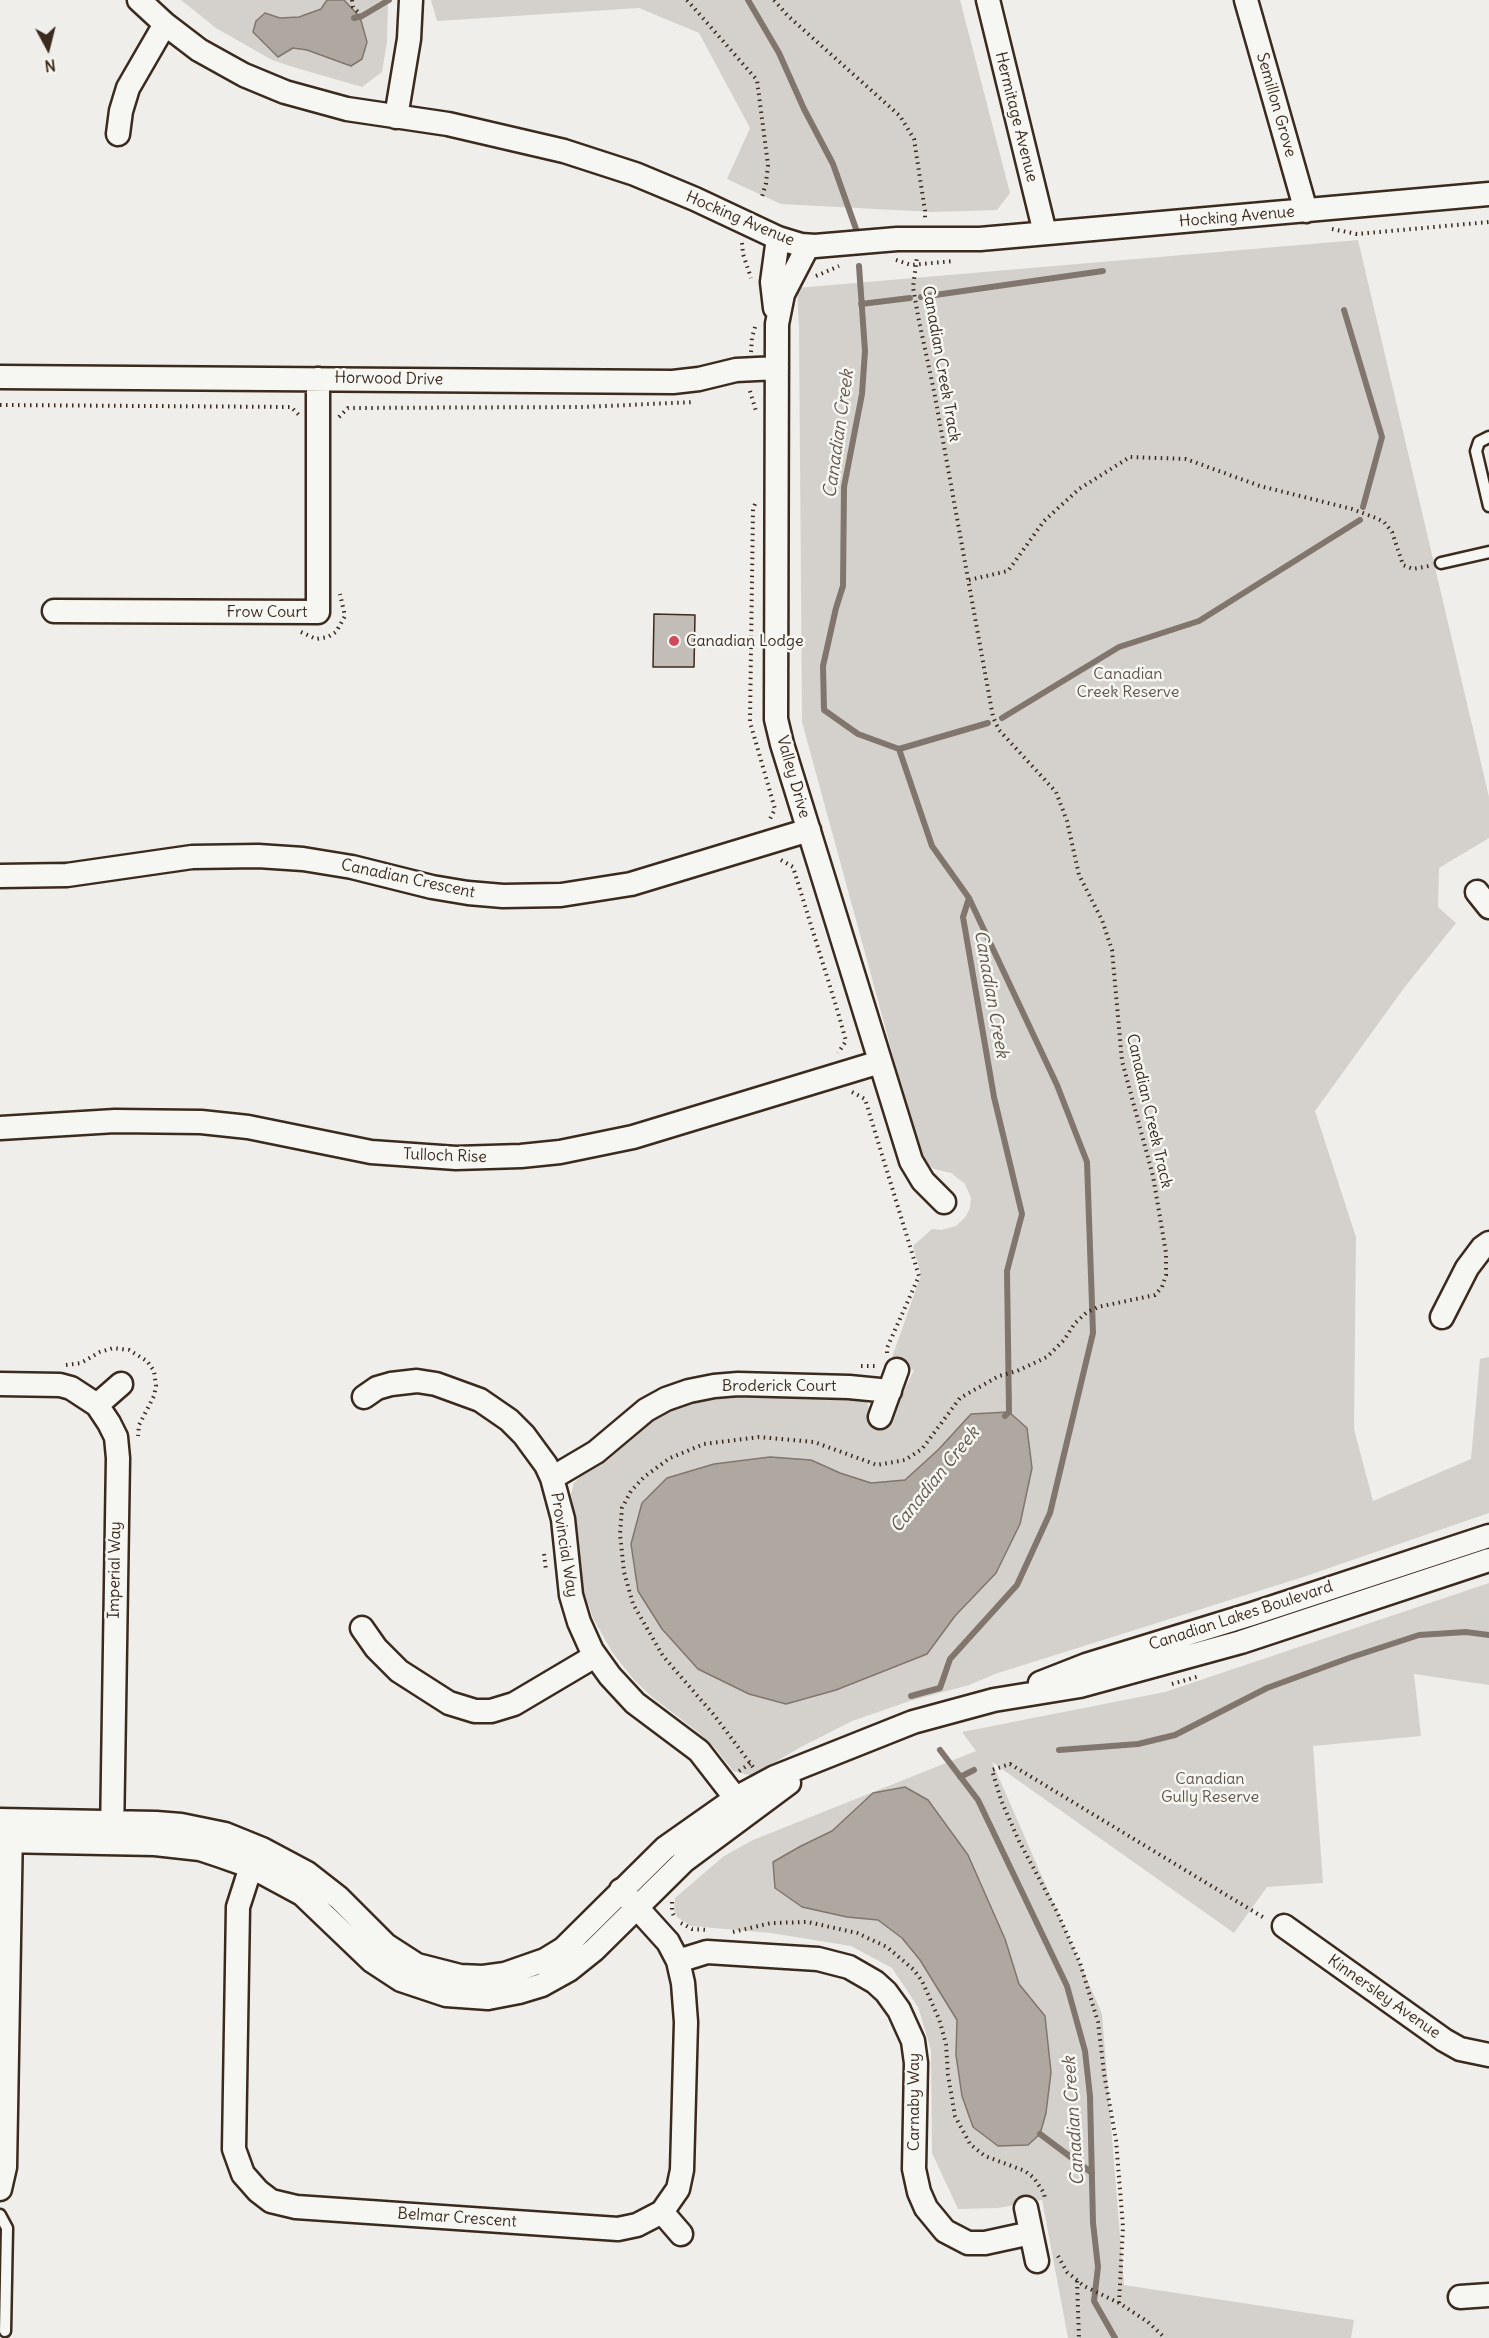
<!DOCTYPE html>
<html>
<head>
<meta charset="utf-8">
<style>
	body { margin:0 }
	#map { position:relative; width:1489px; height:2338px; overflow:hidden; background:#efeeea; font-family:Delius,sans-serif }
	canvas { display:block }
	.north { position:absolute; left:18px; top:18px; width:60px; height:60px; -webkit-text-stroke:4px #f6f6f2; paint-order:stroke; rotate:173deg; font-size:16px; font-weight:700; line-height:24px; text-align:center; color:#3b2a1e }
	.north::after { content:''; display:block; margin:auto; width:21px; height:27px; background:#3b2a1e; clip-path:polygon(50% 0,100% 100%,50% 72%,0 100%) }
</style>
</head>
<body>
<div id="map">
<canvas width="1489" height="2338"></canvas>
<div class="north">N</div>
</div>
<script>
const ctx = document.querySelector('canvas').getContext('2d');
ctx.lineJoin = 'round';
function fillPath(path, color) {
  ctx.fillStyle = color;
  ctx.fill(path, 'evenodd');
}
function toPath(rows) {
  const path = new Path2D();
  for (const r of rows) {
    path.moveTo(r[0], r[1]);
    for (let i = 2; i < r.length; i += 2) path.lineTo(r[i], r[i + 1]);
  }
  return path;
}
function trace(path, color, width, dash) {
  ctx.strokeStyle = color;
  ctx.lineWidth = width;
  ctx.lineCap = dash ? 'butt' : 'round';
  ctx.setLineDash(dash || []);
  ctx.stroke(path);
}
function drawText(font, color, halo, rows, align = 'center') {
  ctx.font = font + ' Delius,sans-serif';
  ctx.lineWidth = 5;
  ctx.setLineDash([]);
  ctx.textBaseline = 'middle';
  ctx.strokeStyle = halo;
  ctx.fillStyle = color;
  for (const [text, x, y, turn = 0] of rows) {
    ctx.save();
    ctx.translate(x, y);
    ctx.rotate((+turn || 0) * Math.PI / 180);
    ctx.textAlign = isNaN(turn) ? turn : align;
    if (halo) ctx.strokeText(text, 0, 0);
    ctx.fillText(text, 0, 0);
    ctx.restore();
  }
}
fillPath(toPath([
	[181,0,388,0,387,42,382,72,362,87,293,67,272,60,216,28],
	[431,0,960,0,1010,193,997,210,932,212,781,204,727,179,750,128,699,33,639,8,437,21],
	[1358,240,1489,797,1489,838,1439,868,1438,907,1456,923,1404,988,1315,1111,1356,1237,1354,1429,1373,1501,1471,1459,1480,1359,1489,1357,1489,1513,1303,1577,995,1674,969,1685,910,1701,852,1721,799,1748,752,1776,733,1771,715,1748,698,1732,652,1697,634,1680,612,1652,593,1618,582,1586,578,1533,571,1494,574,1483,579,1478,607,1461,653,1421,684,1405,714,1398,743,1396,856,1397,867,1402,870,1412,869,1419,887,1426,914,1370,890,1363,921,1275,913,1246,932,1229,941,1230,956,1226,966,1216,970,1208,971,1198,965,1184,951,1173,934,1169,928,1165,919,1151,802,722,799,329,797,288],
	[1489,1583,1489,1685,1414,1674,1421,1736,1313,1746,1323,1883,1267,1887,1234,1933,992,1762,1102,2014,1124,2285,1354,2320,1351,2338,1068,2338,1042,2200,998,2208,958,2209,932,2153,931,2050,918,2007,892,1968,851,1946,771,1933,691,1926,677,1917,674,1910,675,1898,724,1856,753,1840,976,1751,962,1732,1165,1692]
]), '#d4d1cc');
const water = toPath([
	[327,0,344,0,360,17,367,42,362,59,351,66,307,50,293,48,278,57,253,32,256,21,265,13,280,18,299,17,321,9,327,0],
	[1009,1412,1027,1428,1032,1468,1020,1524,996,1573,955,1616,927,1654,836,1690,786,1704,749,1694,698,1669,662,1629,638,1591,631,1544,642,1503,667,1478,714,1464,770,1457,811,1460,840,1473,871,1483,905,1480,939,1449,971,1414,1009,1412],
	[905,1787,928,1800,968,1855,1005,1939,1019,1984,1045,2016,1051,2072,1046,2113,1040,2134,1028,2145,998,2146,973,2127,962,2096,956,2055,957,2020,920,1960,902,1938,878,1920,847,1917,802,1907,775,1888,773,1862,801,1846,832,1831,873,1793,905,1787]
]);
fillPath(water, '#afa8a1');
trace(water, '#81766d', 1.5);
trace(toPath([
	[748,0,779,53,804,109,833,164,856,229],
	[354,18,362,16,389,0],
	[859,266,865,351,862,394,844,487,843,586,836,608,823,666,824,710,858,734,899,749,932,846,969,898,963,917,994,1097,1022,1214,1007,1271,1009,1412,1005,1416],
	[921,297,1103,271],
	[861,304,910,298],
	[1344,310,1382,437,1363,507],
	[1002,718,1119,647,1199,621,1360,520],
	[899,749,988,723],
	[911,1696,940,1688,950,1659,1017,1585,1050,1513,1093,1333,1087,1162,1057,1085,969,898],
	[940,1750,978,1800,1067,1986,1085,2051,1090,2096,1093,2223,1098,2267,1094,2301,1115,2338],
	[1059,1750,1138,1744,1175,1735,1267,1688,1349,1658,1419,1635,1466,1632,1489,1635],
	[960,1777,974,1770],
	[1040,2134,1092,2173]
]), '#81766d', 6);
const building = toPath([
	[654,614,695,615,694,667,653,667,654,614]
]);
fillPath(building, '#c2bdb7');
trace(building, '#3b2a1e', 1.5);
const service = toPath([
	[1489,437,1479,442,1476,451,1489,506],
	[1441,563,1489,552],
	[0,2215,7,2228,5,2331]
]);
const minor = toPath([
	[139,0,165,24,199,50,244,75,285,92,347,109,448,124,564,151,635,174,695,199,778,238,801,245,815,246,897,239,980,239,1489,194],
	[988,0,1045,233],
	[1246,0,1306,211],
	[396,117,409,39,411,0],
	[118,134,121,111,128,88,165,24],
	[808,246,783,294,777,324,776,719,782,744,911,1161,923,1181,944,1202],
	[775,308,772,282,778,238],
	[0,377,673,382,699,379,736,370,777,368],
	[54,611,318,612,318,379],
	[0,876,67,875,192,857,258,856,303,859,352,867,432,887,468,893,503,896,561,895,631,884,809,830],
	[1477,892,1489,907],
	[0,1128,115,1121,201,1122,248,1127,371,1152,456,1158,521,1156,560,1152,633,1137,880,1062],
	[1442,1317,1467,1268,1482,1248,1489,1243],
	[0,1384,60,1385,71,1388,97,1405,109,1423,116,1437,118,1458,112,1836],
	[364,1397,377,1388,391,1384,417,1381,436,1384,480,1400,509,1420,524,1435,546,1465,552,1478,563,1519,571,1595,579,1622,592,1651,610,1676,635,1703,699,1751,744,1809],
	[97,1405,121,1384],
	[880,1417,897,1370],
	[552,1478,596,1452,646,1410,666,1399,689,1391,714,1386,738,1384,849,1387,890,1391],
	[362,1628,376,1648,399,1671,449,1703,475,1711,491,1711,514,1704,595,1656],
	[1040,1683,1086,1665,1252,1614,1489,1536],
	[0,1820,156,1823,181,1825,225,1834,262,1849,307,1873,339,1898,386,1945,417,1965,460,1976,483,1977,505,1974,545,1960,563,1949,665,1848,736,1798,775,1777,913,1722,994,1700,1080,1686,1241,1642,1489,1560],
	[0,1841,155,1844,200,1849,221,1856,252,1867,302,1894,372,1961,401,1980,446,1995,488,1998,519,1992,542,1985,569,1970,594,1950,684,1861,789,1783],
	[262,1849,247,1879,238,1907,234,2149,243,2174,258,2191,271,2201,296,2207,618,2229,637,2225,662,2212,678,2189,682,2170,686,2022,683,1983,678,1961,668,1942,621,1890],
	[1284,1926,1444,2040,1460,2049,1489,2055],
	[678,1961,707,1952,818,1959,849,1967,875,1982,886,1992,899,2010,913,2041,916,2063,914,2169,919,2192,926,2208,945,2231,968,2243,985,2243,1031,2233],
	[0,2189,5,2167,11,1827],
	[1026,2208,1037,2261],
	[662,2212,681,2234],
	[1460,2297,1489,2295]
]);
trace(service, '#3b2a1e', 15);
trace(minor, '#3b2a1e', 27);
trace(toPath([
	[352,0,353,7,358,12],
	[687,0,757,80,768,165,766,183,761,200],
	[774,0,787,15,900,116,914,139,925,211,925,220],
	[1332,229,1357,234,1489,222],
	[742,243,743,254,751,278],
	[896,260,911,265,954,261],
	[816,276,839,266],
	[751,352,752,337,756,324],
	[750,391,756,411],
	[0,405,291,407,299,415],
	[339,417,348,408,584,407,694,402],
	[755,504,753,509,750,722,775,809,769,821],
	[969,580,1008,571,1044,521,1079,489,1130,457,1186,459,1260,486,1352,509,1376,518,1384,522,1392,532,1403,565,1413,569,1429,566],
	[301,632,316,639,328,637,336,632,345,616,340,594],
	[781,860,793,867,837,1009,846,1041,838,1053],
	[852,1092,865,1099,919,1276,887,1348,887,1353],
	[66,1365,81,1363,100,1352,113,1348,129,1350,147,1361,154,1371,156,1386,154,1396,139,1425,138,1436],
	[861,1366,877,1366],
	[544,1554,546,1570],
	[1172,1684,1200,1676],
	[753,1767,714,1715,663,1656,633,1604,624,1572,620,1534,622,1508,631,1491,644,1477,670,1458,704,1444,759,1437,814,1442,877,1465,905,1460,922,1449,960,1398,999,1376,1017,1371,1047,1357,1064,1340,1075,1323,1086,1313,1098,1307,1155,1295,1162,1287,1166,1275,1166,1253,1153,1176,1122,1061,1112,950,1102,920,1079,875,1067,821,1056,792,999,730,993,717,934,391,919,321,913,287,917,257],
	[739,1771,751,1763],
	[672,1902,672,1912,675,1918],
	[681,1923,692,1929,707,1930],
	[733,1932,771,1923,808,1922,857,1933,887,1947,914,1970,922,1981,939,2019,946,2044,948,2075,955,2116,970,2144,985,2156,1025,2171,1034,2178,1044,2193,1045,2199],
	[1058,2256,1067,2272,1084,2286,1119,2303,1148,2322,1165,2338],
	[1077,2281,1079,2338],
	[1119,2303,1123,2227,1116,2140,1104,2073,1098,2022,1080,1963,1057,1912,1019,1841,1001,1800,992,1770,1010,1764,1266,1919]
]), '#3b2a1e', 4, [1.5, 4.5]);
trace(service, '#f6f6f2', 10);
trace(minor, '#f6f6f2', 22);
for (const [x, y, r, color] of [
	[674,641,6,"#d1495b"]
]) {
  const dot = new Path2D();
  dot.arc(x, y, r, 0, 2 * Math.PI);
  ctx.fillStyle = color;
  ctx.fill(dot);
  trace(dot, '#f6f6f2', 2);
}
drawText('16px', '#3b2a1e', '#f6f6f2', [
	["Semillon Grove",1276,105,74],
	["Hermitage Avenue",1016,117,76],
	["Hocking Avenue",1237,217,-5],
	["Hocking Avenue",740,219,23],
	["Canadian Creek Track",941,364,80],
	["Horwood Drive",389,379,1],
	["Frow Court",267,612],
	["Valley Drive",793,777,74],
	["Canadian Crescent",408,879,12],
	["Canadian Creek Track",1149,1111,77],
	["Tulloch Rise",445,1156,2],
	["Broderick Court",779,1386],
	["Provincial Way",564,1545,81],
	["Imperial Way",115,1570,-89],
	["Canadian Lakes Boulevard",1241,1616,-18],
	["Kinnersley Avenue",1384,1997,35],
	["Carnaby Way",914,2102,-90],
	["Belmar Crescent",457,2218,4]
]);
drawText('16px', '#3b2a1e', '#f6f6f2', [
	["Canadian Lodge",686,641]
], 'left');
drawText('16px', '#61544a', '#f6f6f2', [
	["Canadian",1128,674],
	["Creek Reserve",1128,692],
	["Canadian",1210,1779],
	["Gully Reserve",1210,1797]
]);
drawText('italic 18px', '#64564c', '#f6f6f2', [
	["Canadian Creek",839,434,-82],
	["Canadian Creek",991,994,80],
	["Canadian Creek",935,1480,-51],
	["Canadian Creek",1074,2121,-94]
]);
</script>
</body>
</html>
